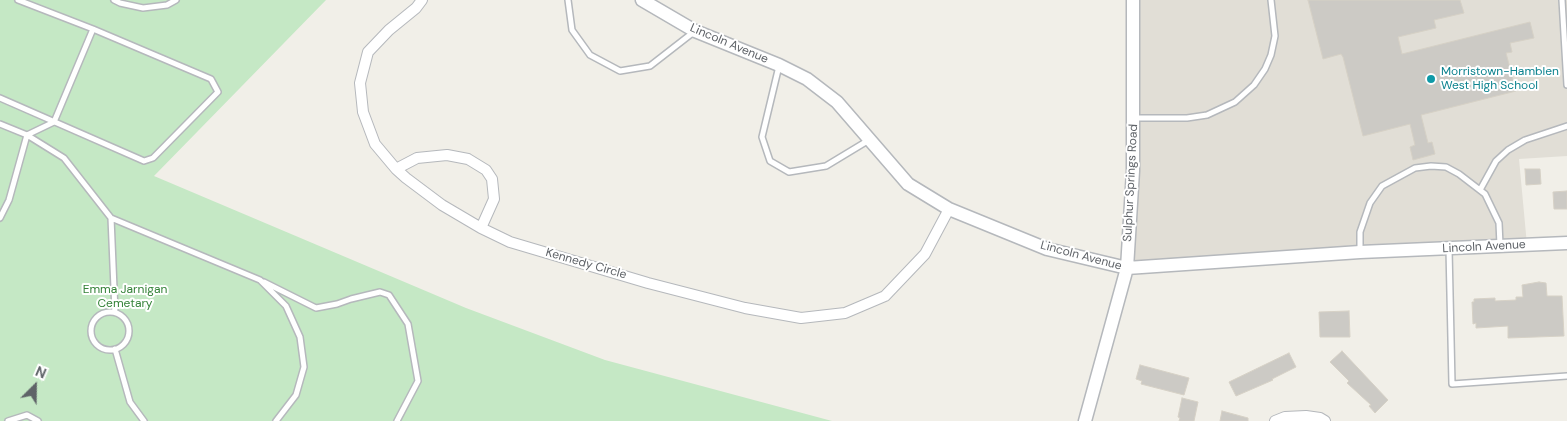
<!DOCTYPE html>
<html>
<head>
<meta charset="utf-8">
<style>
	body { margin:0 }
	#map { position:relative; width:1567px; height:421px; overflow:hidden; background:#f1efe8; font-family:"DM Sans",sans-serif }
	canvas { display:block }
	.north { position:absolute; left:10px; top:361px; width:50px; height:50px; -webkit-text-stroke:4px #fff; paint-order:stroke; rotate:23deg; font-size:14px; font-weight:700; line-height:20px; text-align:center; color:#5f6368 }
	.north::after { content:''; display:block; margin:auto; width:18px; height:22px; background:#5f6368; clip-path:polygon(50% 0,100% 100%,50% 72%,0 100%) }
</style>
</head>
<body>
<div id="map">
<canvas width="1567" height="421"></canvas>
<div class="north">N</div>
</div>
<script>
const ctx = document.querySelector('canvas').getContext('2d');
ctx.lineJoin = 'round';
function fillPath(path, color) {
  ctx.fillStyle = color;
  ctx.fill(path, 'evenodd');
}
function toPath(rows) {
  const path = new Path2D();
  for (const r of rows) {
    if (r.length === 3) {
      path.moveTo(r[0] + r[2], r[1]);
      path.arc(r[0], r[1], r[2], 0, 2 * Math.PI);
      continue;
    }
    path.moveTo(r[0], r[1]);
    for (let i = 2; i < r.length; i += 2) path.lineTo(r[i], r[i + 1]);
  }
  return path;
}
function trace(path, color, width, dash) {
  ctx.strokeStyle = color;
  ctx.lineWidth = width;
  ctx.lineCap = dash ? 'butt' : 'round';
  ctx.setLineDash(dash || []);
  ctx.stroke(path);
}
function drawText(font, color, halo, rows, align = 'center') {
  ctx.font = font + ' "DM Sans",sans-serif';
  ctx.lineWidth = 4;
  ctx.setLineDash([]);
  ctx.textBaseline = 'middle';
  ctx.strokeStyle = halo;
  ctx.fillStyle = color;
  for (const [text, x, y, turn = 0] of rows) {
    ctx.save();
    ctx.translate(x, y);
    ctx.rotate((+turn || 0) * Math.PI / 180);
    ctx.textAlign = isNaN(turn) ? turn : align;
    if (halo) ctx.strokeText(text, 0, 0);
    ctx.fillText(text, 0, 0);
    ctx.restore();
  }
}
fillPath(toPath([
	[1133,0,1567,0,1567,156,1519,159,1527,245,1127,268]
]), '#e1ded6');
fillPath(toPath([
	[0,0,326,0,154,176,466,308,605,360,832,421,0,421]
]), '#c5e8c5');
const building = toPath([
	[1308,0,1460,0,1464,13,1434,20,1436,28,1398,37,1402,54,1530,22,1534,38,1510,43,1512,52,1506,53,1516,91,1421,115,1428,143,1432,142,1435,154,1413,160,1410,147,1415,145,1410,124,1363,136,1343,57,1341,54,1323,59,1308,0],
	[1525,169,1540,169,1541,184,1526,185,1525,169],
	[1567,191,1567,209,1554,209,1553,192,1567,191],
	[1539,282,1546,283,1547,296,1562,296,1564,336,1508,338,1508,326,1476,328,1476,323,1473,324,1472,302,1474,302,1474,299,1495,298,1495,301,1516,300,1516,297,1523,297,1522,285,1539,282],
	[1349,311,1350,337,1320,337,1319,312,1349,311],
	[1342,351,1388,400,1375,413,1369,406,1371,405,1347,383,1349,381,1330,362,1342,351],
	[1289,353,1296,367,1272,379,1273,380,1236,396,1229,382,1289,353],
	[1140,365,1189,378,1184,395,1141,384,1142,381,1136,379,1140,365],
	[1182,398,1198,402,1194,421,1179,421,1180,418,1178,417,1182,398],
	[1222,411,1248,418,1248,421,1220,421,1222,411]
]);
fillPath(building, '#cccac5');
trace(building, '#d6d1c6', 1);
const service = toPath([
	[114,0,120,3,143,8,167,5,176,0],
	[568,0,572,30,590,55,620,71,650,66,695,31],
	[1562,0,1567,85],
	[779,66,762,137,770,161,789,172,826,166,869,140],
	[0,98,144,161,153,158,218,92,211,79,93,29,18,0],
	[1134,118,1187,118,1207,115,1235,102,1254,85,1265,69,1271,55,1275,36,1271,0],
	[0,124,27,135,64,158,111,218,115,312],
	[1480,190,1496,161,1508,150,1525,140,1567,126],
	[0,218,9,200,27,135,54,122,93,29],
	[111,218,260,280,286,306,300,337,304,367,296,395,276,421],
	[1449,249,1452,384,1567,376],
	[1360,252,1360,232,1370,203,1382,186,1415,168,1431,166,1446,167,1459,174,1485,194,1499,223,1500,245],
	[264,282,316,308,337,304,351,299,380,292,389,295,408,324,418,381,397,421],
	[110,331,19],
	[115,349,130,402,144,421],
	[8,421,27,415,38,421]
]);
const minor = toPath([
	[422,0,416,8,389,30,368,52,360,83,363,112,375,144,396,169,406,178,442,205,481,228,510,242,648,283,745,308,801,318,845,313,885,296,925,254,949,209],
	[396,169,417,158,447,155,468,159,486,170,492,179,494,199,481,228],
	[1275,421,1285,417,1306,416,1320,418,1325,421]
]);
const tertiary = toPath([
	[642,0,695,31,779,65,807,79,837,102,908,184,949,209,1047,249,1127,268,1360,252,1567,243],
	[1085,421,1127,268,1133,171,1133,0]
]);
trace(service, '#b5b8bc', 8);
trace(minor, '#b5b8bc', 12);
trace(tertiary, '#b5b8bc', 15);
trace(service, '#fff', 5);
trace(minor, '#fff', 10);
trace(tertiary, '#fff', 12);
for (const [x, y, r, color] of [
	[1431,79,5,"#0f9aa8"]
]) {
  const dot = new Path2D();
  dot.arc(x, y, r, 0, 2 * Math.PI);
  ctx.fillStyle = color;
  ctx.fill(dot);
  trace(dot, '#fff', 2);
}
drawText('12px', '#5f6368', '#fff', [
	["Lincoln Avenue",729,44,23],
	["Sulphur Springs Road",1131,183,-87],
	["Lincoln Avenue",1484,247,-3],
	["Lincoln Avenue",1081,256,15],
	["Kennedy Circle",586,264,16]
]);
drawText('12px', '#0d838f', '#fff', [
	["Morristown-Hamblen",1441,72],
	["West High School",1441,86]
], 'left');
drawText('12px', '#348238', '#fff', [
	["Emma Jarnigan",125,290],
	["Cemetary",125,304]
]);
</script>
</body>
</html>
